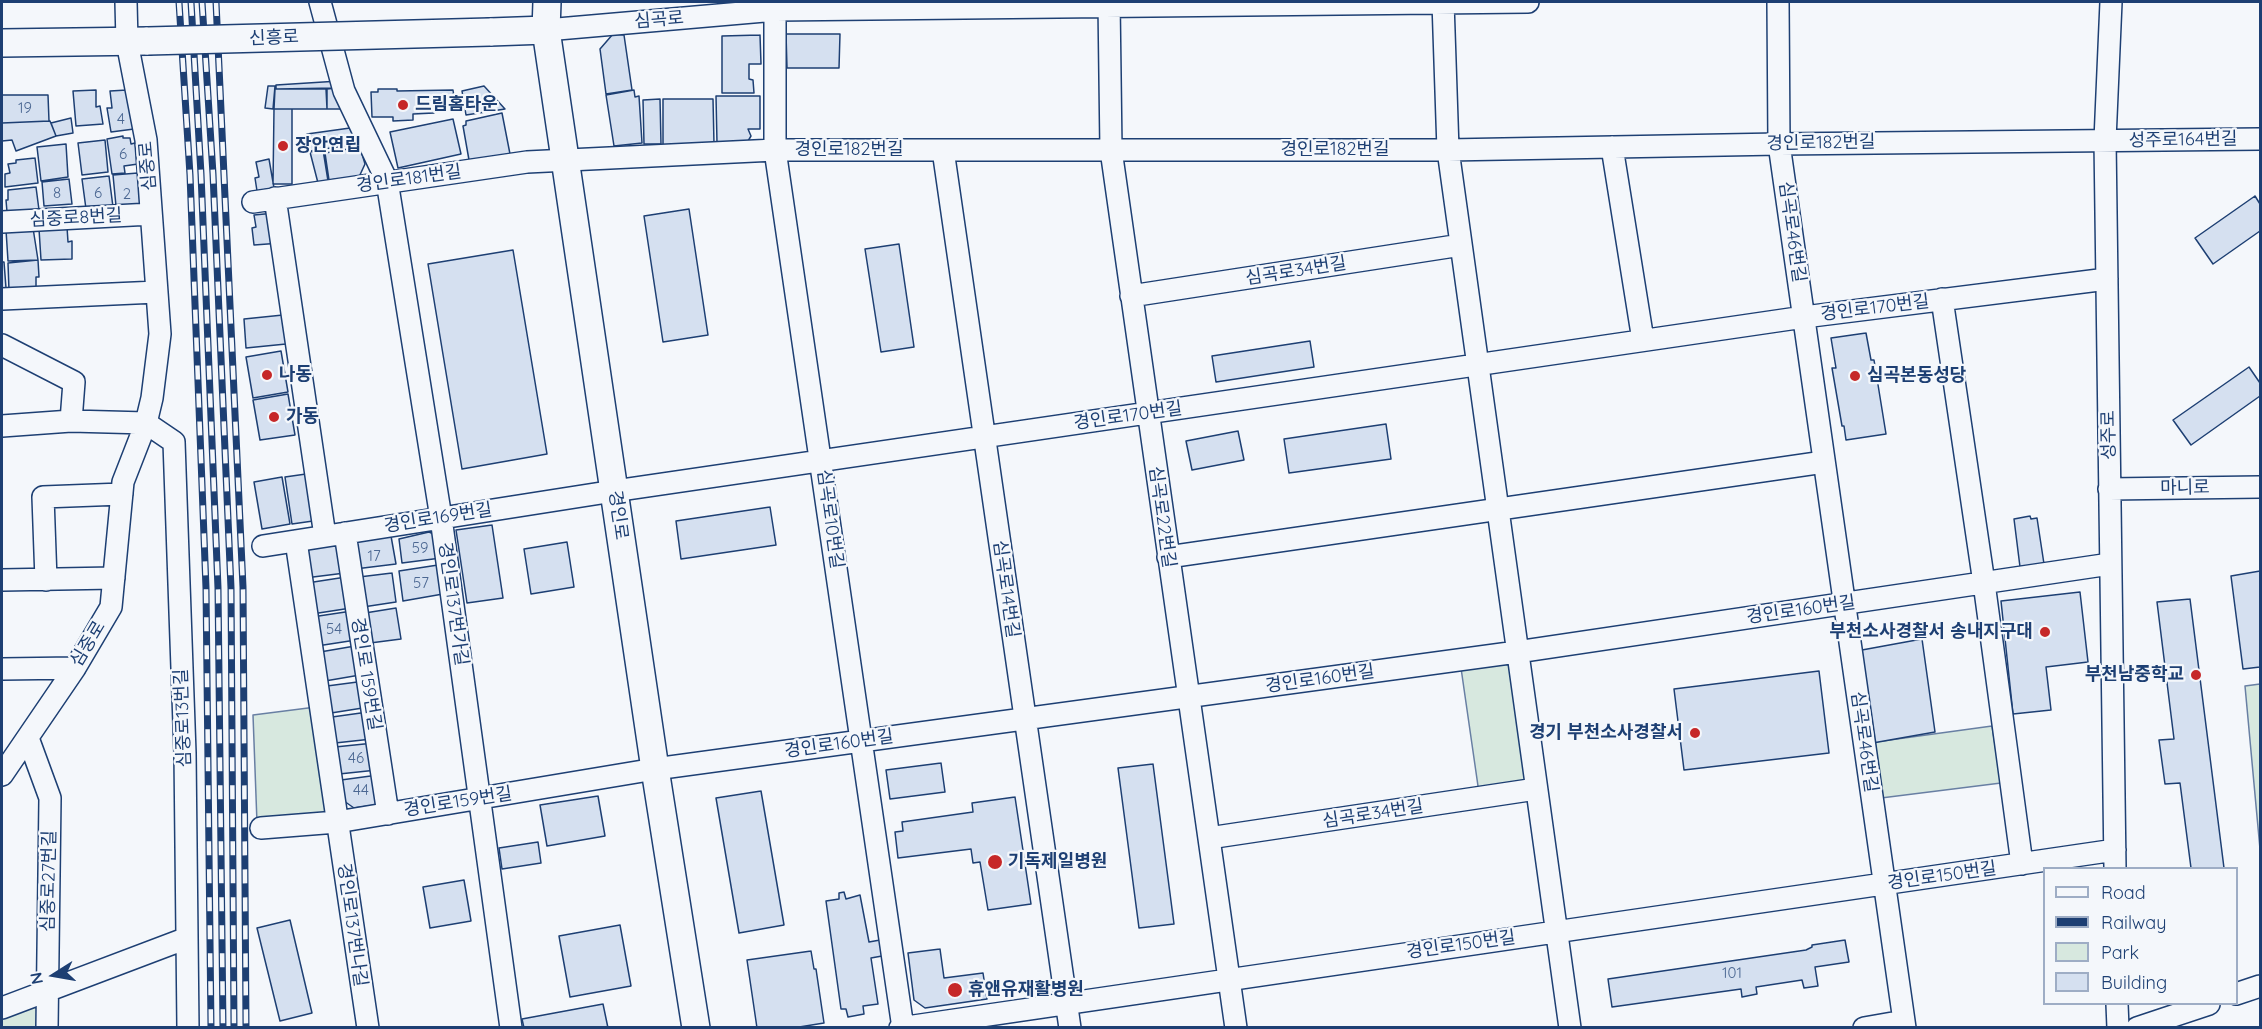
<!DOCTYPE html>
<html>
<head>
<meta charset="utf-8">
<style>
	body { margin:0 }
	#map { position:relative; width:2262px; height:1029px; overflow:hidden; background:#f4f7fb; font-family:Quicksand,sans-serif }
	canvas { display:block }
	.frame { position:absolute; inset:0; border:3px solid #1d3f73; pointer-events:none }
	.legend { position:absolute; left:2043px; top:867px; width:195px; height:138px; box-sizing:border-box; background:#f4f7fb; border:2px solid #9eadc5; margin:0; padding:8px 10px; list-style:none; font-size:18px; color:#1d3f73 }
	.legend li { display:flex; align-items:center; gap:12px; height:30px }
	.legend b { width:30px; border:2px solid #9eadc5 }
	.north { position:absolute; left:24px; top:945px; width:60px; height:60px; -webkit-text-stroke:4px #f4f7fb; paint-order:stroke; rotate:259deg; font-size:16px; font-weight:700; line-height:24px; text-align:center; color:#1d3f73 }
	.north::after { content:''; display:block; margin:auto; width:21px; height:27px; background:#1d3f73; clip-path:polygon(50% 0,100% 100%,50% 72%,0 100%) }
</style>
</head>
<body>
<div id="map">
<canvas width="2262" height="1029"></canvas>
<div class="frame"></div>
<ul class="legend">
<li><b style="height:8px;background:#f4f7fb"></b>Road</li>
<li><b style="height:8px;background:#1d3f73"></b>Railway</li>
<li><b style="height:16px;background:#d7e8df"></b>Park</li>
<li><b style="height:16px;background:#d5e0f0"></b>Building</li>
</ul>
<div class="north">N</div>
</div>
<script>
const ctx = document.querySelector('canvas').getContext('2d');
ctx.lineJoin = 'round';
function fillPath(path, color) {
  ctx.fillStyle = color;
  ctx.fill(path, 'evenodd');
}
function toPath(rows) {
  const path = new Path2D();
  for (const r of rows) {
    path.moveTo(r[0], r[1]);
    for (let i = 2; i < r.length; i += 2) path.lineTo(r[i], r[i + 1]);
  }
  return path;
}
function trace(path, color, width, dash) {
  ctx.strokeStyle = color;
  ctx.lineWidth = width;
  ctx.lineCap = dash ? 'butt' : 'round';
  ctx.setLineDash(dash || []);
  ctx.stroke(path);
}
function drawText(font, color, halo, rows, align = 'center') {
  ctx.font = font + ' Quicksand,"Noto Sans KR",sans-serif';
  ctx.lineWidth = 4.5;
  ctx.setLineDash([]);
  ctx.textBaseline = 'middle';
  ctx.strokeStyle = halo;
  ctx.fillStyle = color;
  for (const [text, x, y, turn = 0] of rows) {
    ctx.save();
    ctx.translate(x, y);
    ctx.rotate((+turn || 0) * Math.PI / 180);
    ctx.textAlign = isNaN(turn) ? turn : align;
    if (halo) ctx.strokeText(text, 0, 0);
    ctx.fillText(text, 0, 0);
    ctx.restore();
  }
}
const green = toPath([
	[1514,660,1530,785,1479,793,1461,668,1514,660],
	[2260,684,2260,849,2245,686,2260,684],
	[316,707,331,817,257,823,253,715,316,707],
	[1992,726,2001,783,1881,798,1875,742,1992,726],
	[48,990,47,1027,2,1028,2,1008,48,990]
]);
fillPath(green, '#d7e8df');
trace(green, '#687fa3', 1.5);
const building = toPath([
	[613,34,624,35,632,90,606,94,600,49,613,34],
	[786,34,840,34,839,68,787,68,786,34],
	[760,35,761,64,749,64,749,79,753,80,754,93,722,93,722,36,760,35],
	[339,81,337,88,276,89,276,85,339,81],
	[268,86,275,86,273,109,265,108,268,86],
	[484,86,505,109,466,115,462,91,484,86],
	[337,88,344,109,327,109,327,89,337,88],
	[275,89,326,89,327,109,274,109,275,89],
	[378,89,397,89,397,91,453,90,454,97,445,98,445,95,434,95,434,113,413,114,413,120,393,121,393,117,372,117,371,92,378,92,378,89],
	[96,90,96,107,100,106,103,124,76,126,73,91,96,90],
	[127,90,134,129,111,132,107,108,112,108,110,91,127,90],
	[634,90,635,97,639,96,642,143,614,146,606,95,634,90],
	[2,95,48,95,49,121,2,123,2,95],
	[716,96,760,96,760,129,748,129,751,136,748,141,717,143,716,96],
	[660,99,661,144,644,144,643,100,660,99],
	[663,99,713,99,714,144,663,145,663,99],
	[274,109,292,109,292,184,273,184,274,109],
	[502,113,510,154,469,160,463,126,466,125,466,121,502,113],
	[71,118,73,133,56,136,51,123,71,118],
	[453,119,461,154,398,168,390,132,453,119],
	[50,121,56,136,16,151,12,140,2,141,2,123,50,121],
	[350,128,358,144,310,151,307,134,350,128],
	[123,136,123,138,130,138,131,144,135,143,138,164,124,166,125,173,112,174,107,139,123,136],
	[105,140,108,172,82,175,78,143,105,140],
	[66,144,68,177,41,181,37,147,66,144],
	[360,147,365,164,359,177,329,180,325,153,360,147],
	[323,150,328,181,318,183,310,152,323,150],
	[35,158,38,183,5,187,5,174,10,173,8,164,16,163,16,160,35,158],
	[269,159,274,188,257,191,255,178,259,177,256,162,269,159],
	[138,173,140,204,116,206,113,175,138,173],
	[109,176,113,207,86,209,82,179,109,176],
	[69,179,72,204,44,206,42,182,69,179],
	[36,187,39,210,7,212,6,200,8,200,8,190,36,187],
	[2255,196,2260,204,2260,231,2213,264,2195,238,2255,196],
	[689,209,708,335,663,342,644,216,689,209],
	[275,213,281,243,254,245,252,228,256,227,254,215,275,213],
	[67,227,68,242,72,241,72,259,41,260,39,229,67,227],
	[33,228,38,260,8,261,6,230,33,228],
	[899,244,914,347,881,352,865,249,899,244],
	[513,250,547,454,462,469,428,264,513,250],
	[38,260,39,277,36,277,36,288,9,291,8,263,38,260],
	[2,262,4,262,6,288,2,289,2,262],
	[283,315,286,344,246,348,244,319,283,315],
	[1866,333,1871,360,1874,360,1886,434,1846,440,1844,426,1842,426,1832,368,1836,368,1831,338,1866,333],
	[1310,341,1314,367,1216,382,1212,356,1310,341],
	[281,351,288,392,253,398,246,357,281,351],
	[2249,367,2260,383,2260,396,2191,445,2173,420,2249,367],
	[288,394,295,435,260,440,253,400,288,394],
	[1386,424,1391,459,1289,473,1284,439,1386,424],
	[1238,431,1244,460,1192,470,1186,441,1238,431],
	[313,473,320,520,292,524,285,477,313,473],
	[282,477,290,524,262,529,254,482,282,477],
	[770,507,776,545,681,559,676,521,770,507],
	[2030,516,2031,519,2037,518,2044,564,2020,567,2014,519,2030,516],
	[492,525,503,598,467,603,456,530,492,525],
	[429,532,438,536,441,558,402,563,399,539,429,532],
	[391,536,396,564,355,569,352,548,360,540,391,536],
	[567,542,574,587,531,594,524,549,567,542],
	[341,543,345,573,305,578,306,548,341,543],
	[438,565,443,594,403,601,399,571,438,565],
	[2260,571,2260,667,2243,669,2231,576,2260,571],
	[392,573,396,602,363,607,359,577,392,573],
	[346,577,351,608,312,614,307,583,346,577],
	[2080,592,2088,662,2046,667,2051,710,2013,714,2001,601,2080,592],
	[2190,599,2224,868,2191,868,2180,783,2165,784,2159,740,2174,739,2157,602,2190,599],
	[396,608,401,639,370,643,365,613,396,608],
	[352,611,356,640,317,646,312,617,352,611],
	[1922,639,1935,732,1867,744,1851,652,1922,639],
	[355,646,360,675,325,681,320,652,355,646],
	[1819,671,1829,753,1684,770,1674,689,1819,671],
	[365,681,369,707,331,713,327,686,365,681],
	[368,712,372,739,335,743,332,717,368,712],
	[374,743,377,770,339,774,335,747,374,743],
	[941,763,945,792,890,799,886,770,941,763],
	[1153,764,1174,924,1139,928,1118,768,1153,764],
	[378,775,382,804,354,808,344,801,341,780,378,775],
	[761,791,784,925,739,933,716,798,761,791],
	[598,796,605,836,547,846,540,805,598,796],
	[1015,797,1031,904,988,910,980,862,973,863,971,849,898,858,895,832,903,831,902,822,973,812,972,803,1015,797],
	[538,842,541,863,502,869,499,848,538,842],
	[464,880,471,921,430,928,423,887,464,880],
	[844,892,846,899,860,895,869,942,880,940,882,956,871,958,878,1004,863,1006,864,1014,848,1017,846,1009,841,1009,826,901,839,899,839,893,844,892],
	[290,920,312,1013,280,1021,257,928,290,920],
	[620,925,631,986,570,997,559,936,620,925],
	[1845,940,1849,962,1815,967,1818,986,1804,988,1802,980,1756,987,1757,994,1742,997,1741,989,1612,1007,1608,979,1806,950,1812,947,1812,945,1845,940],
	[940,949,944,978,983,973,987,999,925,1008,914,1000,908,953,940,949],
	[811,951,814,969,816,969,824,1023,793,1028,757,1028,747,960,811,951],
	[603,1004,608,1028,524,1028,522,1019,603,1004]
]);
fillPath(building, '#d5e0f0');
trace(building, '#1d3f73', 1.5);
const minor = toPath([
	[320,2,344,91,387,181,441,518,511,1028],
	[775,2,775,150,903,1028],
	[1109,2,1111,150,1236,1028],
	[1443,2,1448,150,1570,1028],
	[1778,2,1779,144,1905,1028],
	[2111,2,2105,140,2115,868],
	[546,30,776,10,1528,2],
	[1612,147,1643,340],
	[943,150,1070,1028],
	[275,198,325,536],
	[253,202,527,162,775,150,1448,150,1779,144,2260,139],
	[2,222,151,214],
	[1131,296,1461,245],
	[2,299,157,292],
	[1942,299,1984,583,2022,864],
	[2,345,74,382,71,421],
	[2,426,71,421,146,423,174,442,185,753,188,1028],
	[2109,489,2260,487],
	[345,533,388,814],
	[296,541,368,1028],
	[263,546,614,491,1804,317,2107,279],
	[1168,557,1824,462],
	[2,580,114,578],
	[46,580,43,497,122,494],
	[2,669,75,668],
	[28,738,50,798,47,1028],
	[2,775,75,668,111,607,123,482,146,423,152,398,160,334,146,140,127,42,126,2],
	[261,828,337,822,655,769,1517,652,2110,564],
	[1209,838,1536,789],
	[2236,994,2260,986],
	[2117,1004,2118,1028],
	[2,1008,187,938],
	[900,1028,2115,850],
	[1864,1028,1904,1021],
	[2137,1028,2209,1004]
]);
const major = toPath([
	[547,2,546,30,655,769,696,1028],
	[490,32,546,30],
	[2,43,148,41]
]);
trace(minor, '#1d3f73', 24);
trace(major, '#1d3f73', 30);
trace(minor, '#f4f7fb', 21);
trace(major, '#f4f7fb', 27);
const rail = toPath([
	[179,2,190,175,206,588,211,1028],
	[191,2,201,174,218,588,223,1028],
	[202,2,213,174,231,588,234,1028],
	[216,2,243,587,246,1028]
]);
trace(rail, '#1d3f73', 7);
trace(rail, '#f4f7fb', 4.5, [14]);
const majorBridge = toPath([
	[148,41,490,32]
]);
trace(majorBridge, '#1d3f73', 30, []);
trace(majorBridge, '#f4f7fb', 27);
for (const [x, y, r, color] of [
	[403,105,6,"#c62828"],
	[283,146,6,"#c62828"],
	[267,375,6,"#c62828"],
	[1855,376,6,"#c62828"],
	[274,417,6,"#c62828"],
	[2045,632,6,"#c62828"],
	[2196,675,6,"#c62828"],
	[1695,733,6,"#c62828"],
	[995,862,8,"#c62828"],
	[955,990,8,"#c62828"]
]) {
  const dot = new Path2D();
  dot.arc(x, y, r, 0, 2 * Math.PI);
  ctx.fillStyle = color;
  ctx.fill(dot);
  trace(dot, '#f4f7fb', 2);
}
drawText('15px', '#4b6792', null, [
	["19",25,108],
	["4",121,119],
	["6",123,154],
	["8",57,193],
	["6",98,193],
	["2",127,194],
	["59",420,548],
	["17",374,556],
	["57",421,583],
	["54",334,629],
	["46",356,758],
	["44",361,790],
	["101",1732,973]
]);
drawText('18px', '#1d3f73', '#f4f7fb', [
	["심곡로",659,20,-5],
	["신흥로",274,38,-2],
	["성주로164번길",2183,140,-1],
	["경인로182번길",1821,143,-1],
	["경인로182번길",849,150],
	["경인로182번길",1335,150],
	["심중로",148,166,-95],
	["경인로181번길",409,179,-8],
	["심중로8번길",76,218,-3],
	["심곡로46번길",1792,232,82],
	["심곡로34번길",1296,271,-9],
	["경인로170번길",1875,308,-7],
	["경인로170번길",1128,416,-8],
	["성주로",2109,435,-91],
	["마니로",2185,488,-1],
	["경인로",618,515,82],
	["심곡로22번길",1162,517,82],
	["경인로169번길",438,518,-9],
	["심곡로10번길",830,519,82],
	["심곡로14번길",1006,589,82],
	["경인로137번가길",453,604,82],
	["경인로160번길",1801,610,-8],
	["심중로",88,644,-59],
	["경인로 159번길",366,674,81],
	["경인로160번길",1320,679,-8],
	["심중로13번길",183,718,-92],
	["심곡로46번길",1864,742,82],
	["경인로160번길",839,744,-8],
	["경인로159번길",458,802,-9],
	["심곡로34번길",1373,814,-9],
	["경인로150번길",1942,876,-8],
	["심중로27번길",49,881,-89],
	["경인로137번나길",352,925,82],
	["경인로150번길",1461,945,-8]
]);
drawText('bold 18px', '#1d3f73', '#f4f7fb', [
	["드림홈타운",415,105],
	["장안연립",295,146],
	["나동",279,375],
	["심곡본동성당",1867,376],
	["가동",286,417],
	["부천소사경찰서 송내지구대",2033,632,"right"],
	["부천남중학교",2184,675,"right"],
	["경기 부천소사경찰서",1683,733,"right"],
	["기독제일병원",1008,862],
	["휴앤유재활병원",968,990]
], 'left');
</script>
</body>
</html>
